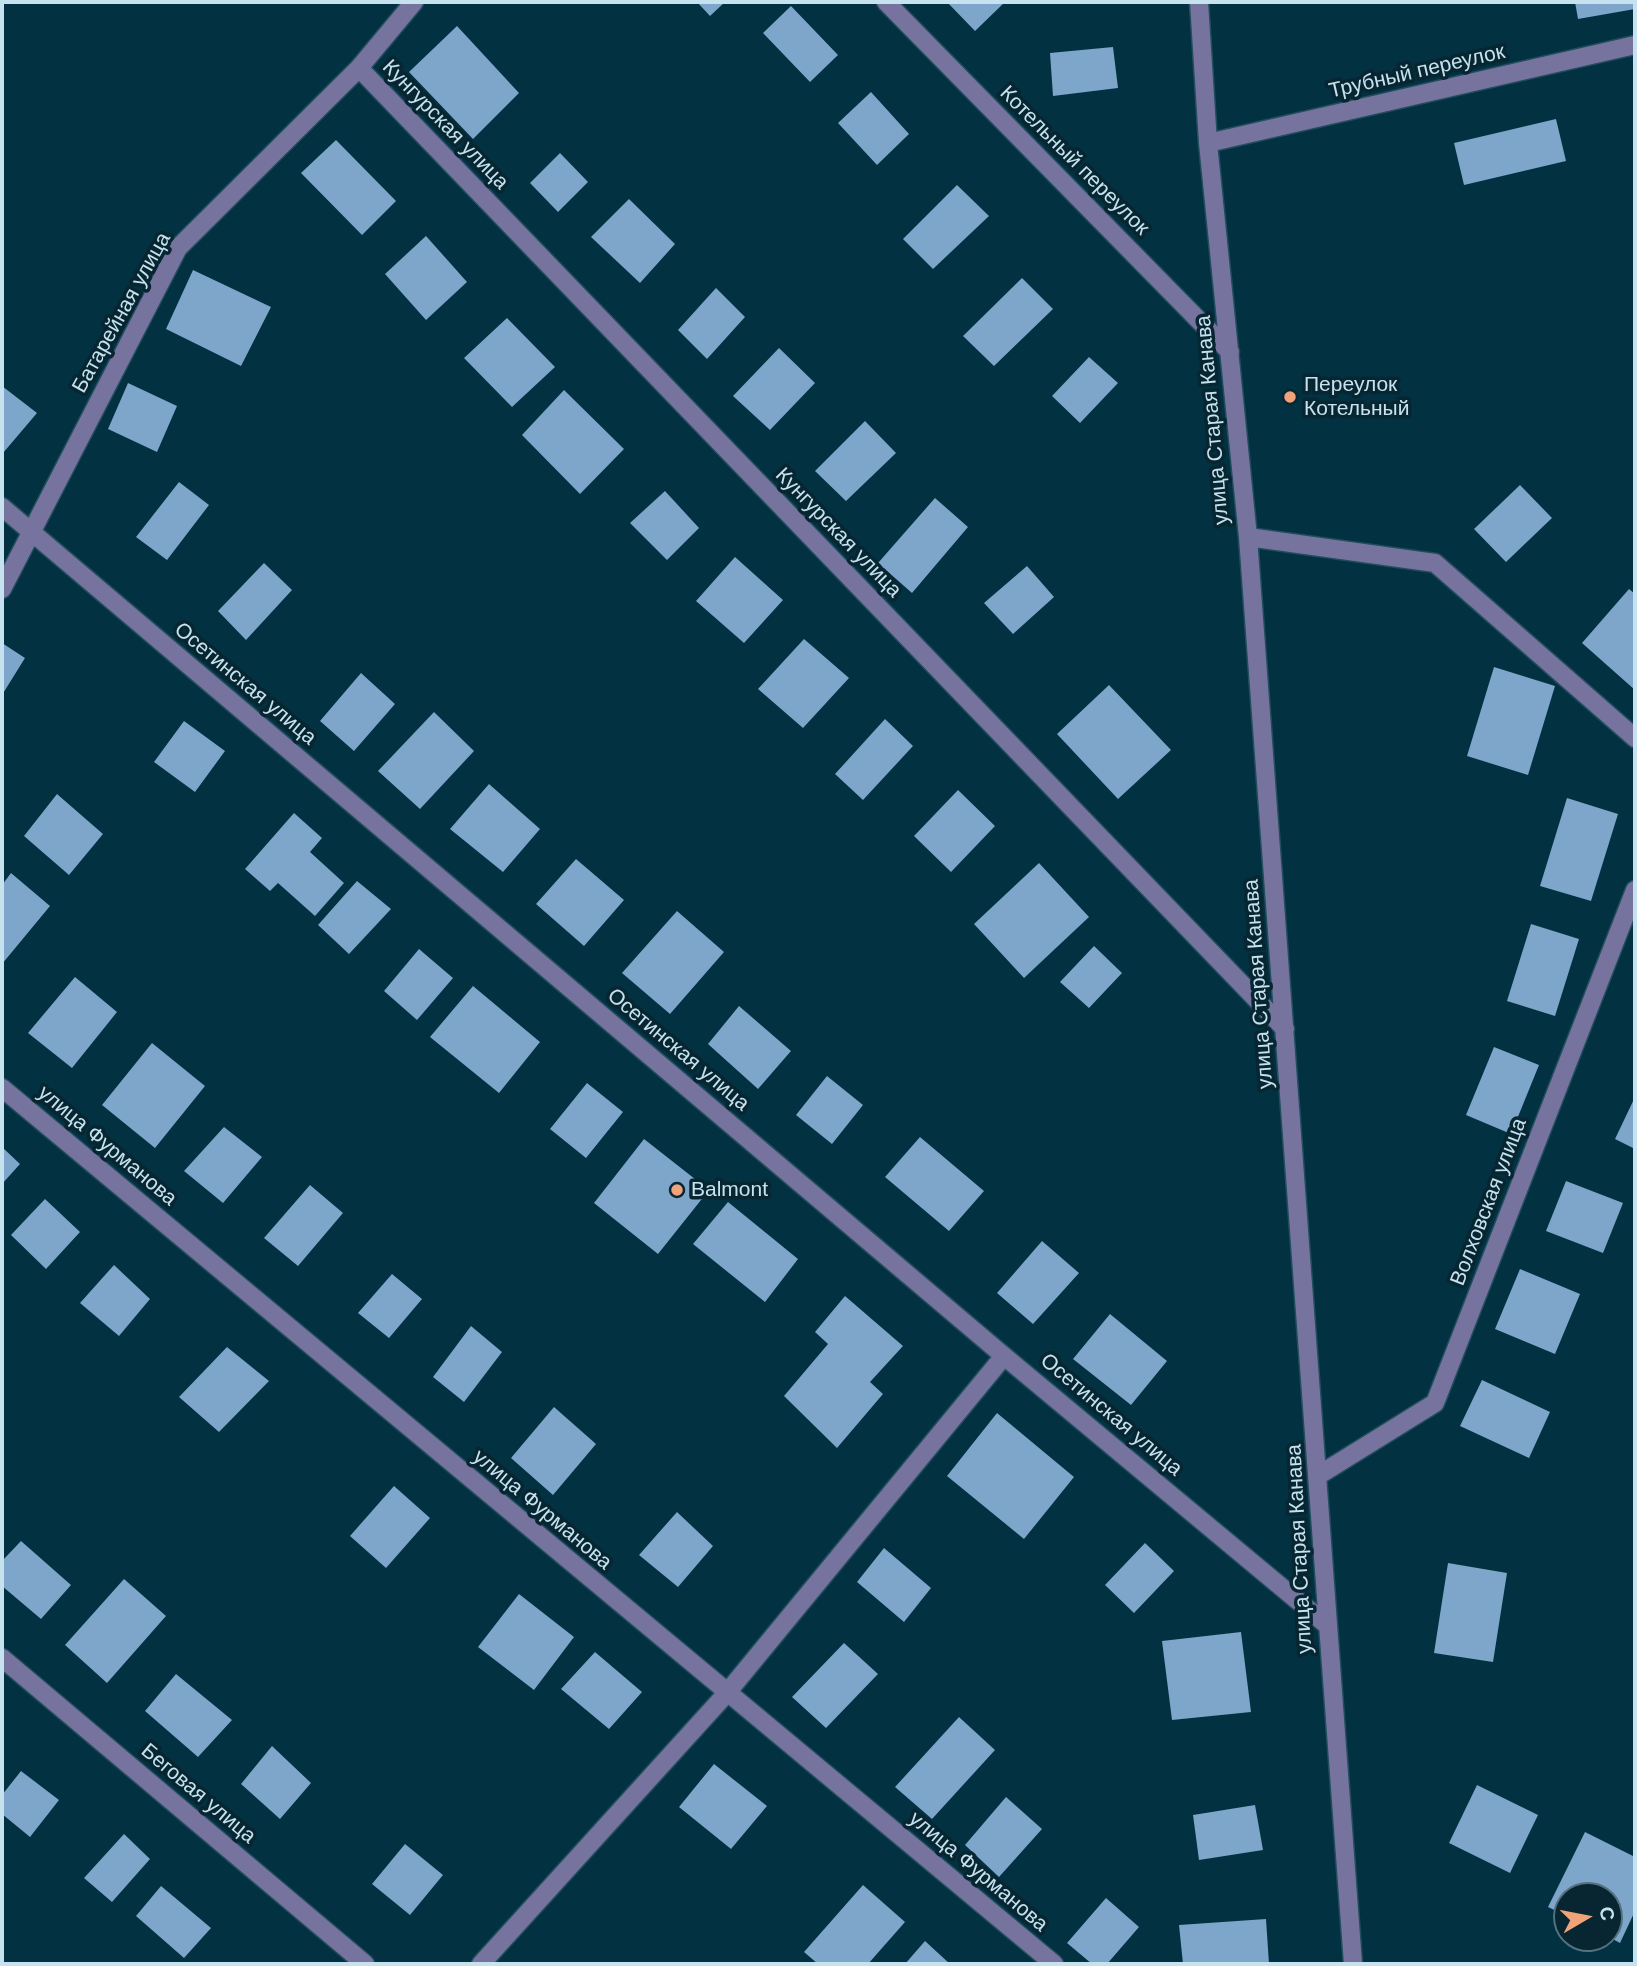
<!DOCTYPE html>
<html>
<head>
<meta charset="utf-8">
<style>
	body { margin:0 }
	#map { position:relative; width:1637px; height:1966px; overflow:hidden; background:#023141; font-family:Helvetica,sans-serif }
	canvas { display:block }
	.frame { position:absolute; inset:0; border:4px solid #c6e2ef; pointer-events:none }
	.north { position:absolute; left:1553px; top:1882px; width:70px; height:70px; box-sizing:border-box; background:#072632; border:2px solid #53717e; border-radius:50%; rotate:80deg; font-size:19px; font-weight:700; line-height:28px; text-align:center; color:#c6e2ef }
	.north::after { content:''; display:block; margin:auto; width:24px; height:32px; background:#f0a279; clip-path:polygon(50% 0,100% 100%,50% 72%,0 100%) }
</style>
</head>
<body>
<div id="map">
<canvas width="1637" height="1966"></canvas>
<div class="frame"></div>
<div class="north">С</div>
</div>
<script>
const ctx = document.querySelector('canvas').getContext('2d');
ctx.lineJoin = 'round';
function fillPath(path, color) {
  ctx.fillStyle = color;
  ctx.fill(path, 'evenodd');
}
function toPath(rows) {
  const path = new Path2D();
  for (const r of rows) {
    path.moveTo(r[0], r[1]);
    for (let i = 2; i < r.length; i += 2) path.lineTo(r[i], r[i + 1]);
  }
  return path;
}
function trace(path, color, width, dash) {
  ctx.strokeStyle = color;
  ctx.lineWidth = width;
  ctx.lineCap = dash ? 'butt' : 'round';
  ctx.setLineDash(dash || []);
  ctx.stroke(path);
}
function drawText(font, color, halo, rows, align = 'center') {
  ctx.font = font + ' Helvetica,sans-serif';
  ctx.lineWidth = 7;
  ctx.setLineDash([]);
  ctx.textBaseline = 'middle';
  ctx.strokeStyle = halo;
  ctx.fillStyle = color;
  for (const [text, x, y, turn = 0] of rows) {
    ctx.save();
    ctx.translate(x, y);
    ctx.rotate((+turn || 0) * Math.PI / 180);
    ctx.textAlign = isNaN(turn) ? turn : align;
    if (halo) ctx.strokeText(text, 0, 0);
    ctx.fillText(text, 0, 0);
    ctx.restore();
  }
}
fillPath(toPath([
	[697,2,725,2,710,16],
	[947,2,1005,2,975,31],
	[1575,2,1634,2,1635,9,1578,19],
	[791,6,838,55,810,82,763,33],
	[457,26,519,93,473,139,409,72],
	[1113,47,1118,88,1053,96,1050,53],
	[871,92,909,134,877,165,838,123],
	[1556,119,1566,161,1464,185,1454,143],
	[336,140,396,201,362,235,301,173],
	[560,153,588,182,558,212,530,183],
	[957,185,989,216,933,269,903,239],
	[629,199,675,244,640,283,591,237],
	[426,236,467,282,426,320,385,274],
	[193,270,271,307,241,366,166,329],
	[1022,278,1053,309,994,366,963,336],
	[716,288,745,317,707,359,678,330],
	[507,318,555,367,512,407,464,358],
	[779,348,815,383,770,430,733,396],
	[1089,357,1118,383,1080,423,1052,396],
	[128,383,177,406,157,452,108,429],
	[2,386,37,413,3,453,2,451],
	[564,390,624,449,580,494,522,435],
	[865,421,896,453,846,501,815,471],
	[179,482,209,505,167,560,136,537],
	[1520,485,1552,518,1506,562,1474,529],
	[665,491,699,528,667,560,630,523],
	[935,498,968,527,912,593,878,563],
	[735,557,783,600,744,643,696,601],
	[264,563,292,590,246,640,218,611],
	[1027,566,1054,597,1013,634,984,603],
	[1629,589,1635,594,1635,690,1582,643],
	[804,639,849,678,803,728,758,689],
	[2,643,25,658,2,695],
	[1494,667,1555,686,1528,775,1467,756],
	[361,673,395,704,354,751,320,721],
	[1109,685,1171,750,1118,799,1057,734],
	[434,712,474,751,420,809,378,771],
	[885,719,913,746,863,800,835,774],
	[184,721,225,751,195,792,154,762],
	[489,784,540,829,503,872,450,829],
	[958,790,995,826,951,872,914,836],
	[57,794,103,834,69,875,24,836],
	[1567,798,1618,814,1591,901,1540,886],
	[294,813,322,838,310,852,344,883,315,916,278,883,270,891,245,869],
	[576,859,624,900,584,946,536,904],
	[1039,863,1089,917,1024,978,974,924],
	[11,873,50,906,2,964,2,885],
	[357,881,391,909,349,954,318,925],
	[677,911,724,952,670,1014,622,973],
	[1531,924,1579,939,1555,1016,1507,1001],
	[1094,946,1122,973,1089,1008,1060,982],
	[419,949,453,978,417,1020,384,991],
	[75,977,117,1012,72,1068,28,1033],
	[473,986,540,1042,499,1093,430,1037],
	[739,1006,791,1051,758,1089,708,1044],
	[152,1043,205,1086,155,1148,102,1105],
	[1494,1047,1539,1065,1511,1134,1466,1115],
	[827,1076,863,1105,832,1144,796,1115],
	[587,1083,623,1112,586,1158,550,1129],
	[1635,1097,1635,1149,1615,1139],
	[224,1127,262,1157,223,1203,184,1171],
	[920,1137,984,1191,949,1231,885,1177],
	[644,1139,709,1190,658,1254,594,1203],
	[2,1147,20,1164,2,1184],
	[1566,1181,1623,1203,1603,1253,1546,1231],
	[310,1185,343,1213,298,1266,264,1238],
	[45,1199,80,1232,46,1269,11,1235],
	[728,1202,798,1259,765,1302,693,1244],
	[1042,1241,1079,1273,1033,1324,997,1293],
	[114,1265,150,1299,119,1336,80,1303],
	[1520,1269,1580,1294,1555,1354,1495,1329],
	[392,1274,422,1299,389,1338,358,1313],
	[845,1296,903,1346,870,1382,883,1394,837,1448,784,1396,828,1344,815,1332],
	[1110,1314,1167,1361,1131,1405,1073,1359],
	[471,1326,502,1352,464,1402,433,1377],
	[227,1347,269,1381,219,1432,179,1397],
	[1482,1380,1550,1412,1529,1458,1460,1426],
	[554,1407,596,1444,553,1495,511,1458],
	[997,1413,1074,1477,1024,1539,947,1476],
	[394,1486,430,1518,386,1568,350,1536],
	[677,1512,713,1546,678,1587,639,1555],
	[21,1541,71,1585,41,1619,2,1586,2,1561],
	[1145,1543,1174,1571,1134,1613,1105,1585],
	[884,1548,931,1588,904,1622,857,1582],
	[1448,1563,1507,1573,1493,1662,1434,1653],
	[124,1579,166,1616,107,1683,65,1645],
	[519,1594,574,1637,534,1690,478,1647],
	[1241,1632,1251,1712,1172,1720,1162,1641],
	[844,1643,878,1674,826,1728,792,1697],
	[595,1652,642,1692,609,1729,561,1689],
	[176,1674,232,1720,198,1757,145,1711],
	[959,1717,995,1750,932,1819,895,1787],
	[272,1746,311,1783,280,1819,241,1784],
	[714,1764,767,1806,731,1849,679,1807],
	[21,1771,59,1800,30,1837,2,1814,2,1795],
	[1477,1785,1538,1815,1510,1873,1449,1843],
	[1006,1797,1042,1829,999,1877,965,1845],
	[1255,1805,1263,1850,1199,1860,1193,1815],
	[1585,1832,1635,1857,1635,1911,1620,1943,1609,1937,1609,1896,1567,1896,1567,1916,1548,1907],
	[124,1834,150,1859,112,1902,84,1878],
	[405,1844,443,1875,410,1915,372,1884],
	[863,1885,905,1922,868,1964,818,1964,804,1952],
	[161,1886,211,1928,184,1958,136,1916],
	[1106,1898,1139,1927,1107,1964,1092,1964,1067,1943],
	[1266,1919,1269,1964,1183,1964,1179,1925],
	[925,1941,950,1964,905,1964]
]), '#7ea5ca');
const minor = toPath([
	[886,2,1230,352],
	[1199,2,1208,143,1248,537,1353,1964],
	[359,68,1285,1029],
	[1208,143,1635,45],
	[2,507,1004,1356,1327,1625],
	[1248,537,1435,563,1635,738],
	[2,589,178,248,359,68,414,2],
	[2,1088,1054,1964],
	[1319,1475,1435,1403,1635,890],
	[2,1658,365,1964],
	[481,1964,726,1694,1004,1356]
]);
trace(minor, '#214d5d', 21);
trace(minor, '#77739f', 18);
for (const [x, y, r, color] of [
	[1290,397,7,"#f0a279"],
	[677,1190,7,"#f0a279"]
]) {
  const dot = new Path2D();
  dot.arc(x, y, r, 0, 2 * Math.PI);
  ctx.fillStyle = color;
  ctx.fill(dot);
  trace(dot, '#072632', 2.5);
}
drawText('21px', '#c6e2ef', '#072632', [
	["Трубный переулок",1417,72,-13],
	["Кунгурская улица",445,125,46],
	["Котельный переулок",1074,161,45],
	["Батарейная улица",122,313,-61],
	["улица Старая Канава",1213,420,-95],
	["Кунгурская улица",838,533,46],
	["Осетинская улица",245,684,40],
	["улица Старая Канава",1259,984,-94],
	["Осетинская улица",678,1050,40],
	["улица Фурманова",107,1146,40],
	["Волховская улица",1489,1202,-69],
	["Осетинская улица",1111,1415,40],
	["улица Фурманова",542,1510,40],
	["улица Старая Канава",1300,1549,-93],
	["Беговая улица",198,1794,40],
	["улица Фурманова",978,1872,40]
]);
drawText('21px', '#c6e2ef', '#072632', [
	["Переулок",1304,385],
	["Котельный",1304,409],
	["Balmont",691,1190]
], 'left');
</script>
</body>
</html>
